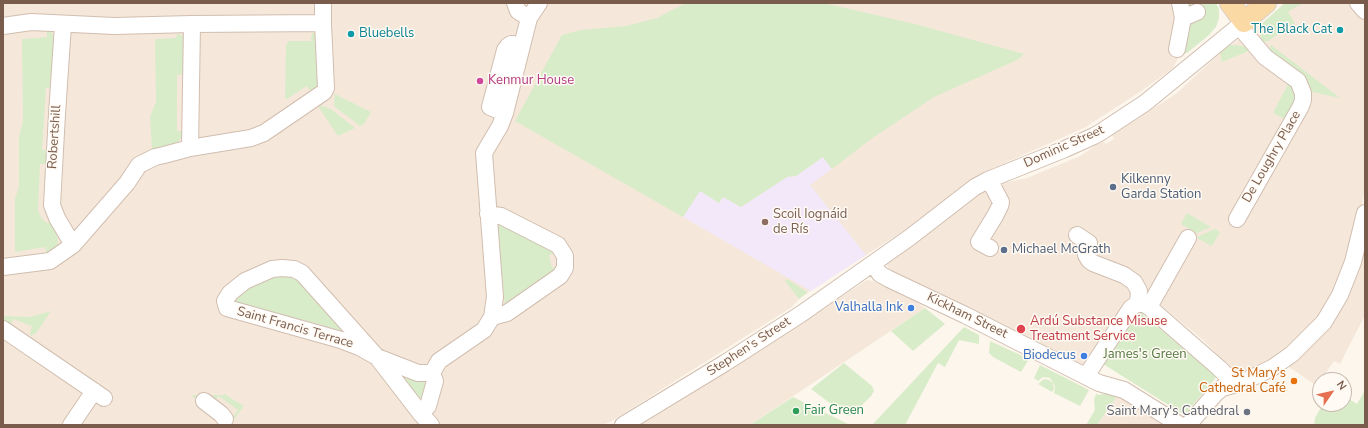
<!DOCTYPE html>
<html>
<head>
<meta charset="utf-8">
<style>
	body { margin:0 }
	#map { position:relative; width:1368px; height:428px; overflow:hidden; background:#fdf6ec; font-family:"Nunito Sans",sans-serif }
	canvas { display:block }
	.frame { position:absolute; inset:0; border:4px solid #7a5c4d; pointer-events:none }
	.north { position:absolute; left:1312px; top:372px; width:40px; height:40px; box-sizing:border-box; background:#fffaf3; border:1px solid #cabbb1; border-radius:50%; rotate:56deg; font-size:11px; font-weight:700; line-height:16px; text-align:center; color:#7a5c4d }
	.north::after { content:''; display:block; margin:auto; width:14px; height:18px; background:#e76f51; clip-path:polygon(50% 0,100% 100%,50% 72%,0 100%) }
</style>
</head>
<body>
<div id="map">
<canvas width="1368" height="428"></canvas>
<div class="frame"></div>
<div class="north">N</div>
</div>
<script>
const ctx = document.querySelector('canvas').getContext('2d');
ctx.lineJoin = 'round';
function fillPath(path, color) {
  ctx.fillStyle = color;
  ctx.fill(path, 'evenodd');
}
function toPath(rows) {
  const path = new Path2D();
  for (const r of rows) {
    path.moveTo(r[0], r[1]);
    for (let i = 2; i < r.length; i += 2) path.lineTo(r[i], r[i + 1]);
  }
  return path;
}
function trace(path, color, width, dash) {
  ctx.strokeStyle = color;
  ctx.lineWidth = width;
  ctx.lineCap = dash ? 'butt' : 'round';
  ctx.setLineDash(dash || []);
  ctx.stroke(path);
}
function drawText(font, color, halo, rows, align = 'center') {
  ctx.font = font + ' "Nunito Sans",sans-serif';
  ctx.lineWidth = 3;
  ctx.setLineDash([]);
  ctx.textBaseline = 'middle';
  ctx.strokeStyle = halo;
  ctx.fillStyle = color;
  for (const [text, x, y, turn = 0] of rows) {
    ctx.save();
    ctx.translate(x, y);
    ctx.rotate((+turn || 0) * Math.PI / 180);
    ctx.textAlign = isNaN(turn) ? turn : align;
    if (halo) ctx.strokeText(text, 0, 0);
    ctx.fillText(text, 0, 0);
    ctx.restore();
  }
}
fillPath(toPath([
	[3,3,1185,3,1199,6,1181,53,1173,68,1140,92,1084,128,980,174,919,221,807,293,799,299,792,307,610,422,601,425,3,425],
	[1285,3,1354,3,1365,15,1365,191,1350,252,1323,315,1299,339,1272,360,1240,377,1202,339,1158,303,1131,294,1083,367,890,272,887,265,890,256,981,188,1027,178,1080,156,1103,141,1106,144,1114,139,1112,135,1177,93,1220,53,1264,22],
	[1365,240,1365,315,1340,364,1334,361,1317,386,1289,367,1336,314],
	[867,280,893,286,925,308,750,425,635,425,717,378],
	[1118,395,1166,425,1097,425]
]), '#f5e8da');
fillPath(toPath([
	[823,157,832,169,810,185,866,255,811,291,683,217,700,191,719,203,723,197,741,207,787,177,796,176]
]), '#f3e8fa');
fillPath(toPath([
	[686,3,823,3,915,24,1024,54,1017,60,934,97,871,139,832,169,823,157,796,176,787,177,741,207,723,197,719,203,700,191,683,217,515,121,562,35,581,30,626,26,657,18],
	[1185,3,1216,3,1219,9,1219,18,1216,27,1209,35,1187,53,1181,53,1188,27,1200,15,1188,7],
	[1285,3,1306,3,1297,6,1288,12,1295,23,1268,41,1263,42,1260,35,1260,25],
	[47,31,50,31,53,35,54,39,57,39,55,87,46,88,42,150,50,150,49,164,40,164,38,211,42,219,47,223,52,222,58,239,57,249,47,256,45,247,15,252,15,199,19,186,19,137,23,121,22,39,47,37],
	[312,33,317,33,319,86,312,93,307,86,285,100,286,45,289,41,311,41],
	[177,34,183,36,184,42,186,74,177,75,177,131,185,131,185,139,180,139,178,143,152,149,150,117,156,102,155,39,176,38],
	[1230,45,1245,46,1251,50,1222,62,1220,53],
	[1271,45,1340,98,1313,92,1310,90,1307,81,1298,71,1272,54,1270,48],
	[1288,84,1293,89,1295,95,1295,101,1285,119,1273,113],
	[335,94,371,112,364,124,360,126,335,107,334,104],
	[320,105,322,106,331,109,355,128,338,136,318,106],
	[1187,213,1211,227,1197,233,1181,224],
	[501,220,558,252,549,255,552,268,561,266,505,305,497,223],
	[1215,229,1220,232,1212,246,1197,238,1199,236],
	[273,273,298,277,351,336,324,329,322,325,303,320,296,323,234,308,233,297,247,284,253,287,270,279],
	[787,279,807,292,807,293,799,299,785,281],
	[925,308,945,324,913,351,891,331],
	[51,311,36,333,31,336,30,333,32,326,13,319,11,326,3,324,3,316,30,317],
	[1136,312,1140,312,1216,376,1215,379,1187,412,1183,414,1103,364],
	[964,327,979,335,979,344,959,340,945,367,938,363,905,425,872,425],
	[990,341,1029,359,1021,372,993,357,989,353],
	[844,363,872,386,874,391,871,396,852,415,847,416,811,389],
	[1040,365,1089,390,1080,406,1054,393,1055,386,1050,378,1043,377,1038,381,1034,378],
	[396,370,398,370,427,384,424,400,420,403],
	[1044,379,1049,380,1053,383,1054,389,1052,392,1038,384],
	[1365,390,1365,425,1314,425,1315,418,1323,404,1344,404,1344,392,1345,392,1346,391,1349,392,1346,397,1357,404],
	[1106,393,1118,395,1097,425,1086,425,1095,410,1094,400,1096,394,1099,395],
	[224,394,244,406,230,425,227,425,238,410,219,396,214,401,201,403,191,395,223,395],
	[793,397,850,425,750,425]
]), '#d8ecc9');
const minor = toPath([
	[323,3,323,23],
	[515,3,518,11,529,18],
	[1358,3,1365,11],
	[1183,18,1197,12],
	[63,25,57,114,52,205,57,218,73,245],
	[3,26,31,22,114,26,192,24,323,23,326,88,324,92,264,133,251,138,190,148,164,155,155,157,139,165,127,183,73,245,50,261,3,267],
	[1177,49,1183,18,1180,3],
	[505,113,490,107,505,50,508,46,511,44,522,45],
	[190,148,192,24],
	[988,180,993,187,1001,202,1000,206,995,216,979,242,990,248],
	[1237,219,1301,106,1303,100,1303,93,1298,81,1265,57,1239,26],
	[1077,235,1089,243,1086,249,1086,255,1089,260,1093,263,1124,275,1134,282,1139,291,1138,303],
	[873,264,880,274,889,279,965,315,1099,383,1124,390,1180,425],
	[1149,307,1188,238],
	[492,317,495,297,484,153,500,126,505,113,529,18,539,3],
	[3,329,104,398],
	[432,373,439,361,484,330,492,317,507,313,560,276,565,268,565,256,558,245,501,216,488,214],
	[1086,376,1131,308,1138,303,1144,304,1149,307,1219,368,1227,376,1229,385],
	[204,401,221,414,225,419],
	[421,414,428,406,435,381,432,373],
	[71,425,94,391],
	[431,425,421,414,377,357,302,273,294,269,282,268,272,269,245,281,230,293,225,301,227,308,341,340,359,347,377,357,418,373,432,373],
	[623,425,725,363,801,314,909,238,975,187,988,180,1065,149,1094,136,1101,132,1145,103,1244,22],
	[1188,425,1216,393,1222,388,1241,383,1272,368,1292,354,1324,322,1340,295,1353,262,1365,213]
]);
const major = toPath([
	[1230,3,1244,22,1266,3]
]);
trace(minor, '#d1beb0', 18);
trace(major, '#dad1cd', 22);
trace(minor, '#fff', 16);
trace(major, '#fbd9a5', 20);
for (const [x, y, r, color] of [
	[1340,30,4,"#0f9aa8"],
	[351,34,4,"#0f9aa8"],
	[480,81,4,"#d1479c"],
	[1113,187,4,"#5c6f8a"],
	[765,222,4,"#8d6e63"],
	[1004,250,4,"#5c6f8a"],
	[911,308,4,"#3f7fe0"],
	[1021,329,5,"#e0444e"],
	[1084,356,4,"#3f7fe0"],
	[1294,381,4,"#e8710a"],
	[796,411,4,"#2e9e5b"],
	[1247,412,4,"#6b7280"]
]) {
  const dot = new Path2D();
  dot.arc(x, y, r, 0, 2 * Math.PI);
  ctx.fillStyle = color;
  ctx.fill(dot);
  trace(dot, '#fffaf3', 1.5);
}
drawText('13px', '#0d838f', '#fffaf3', [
	["The Black Cat",1332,30],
	["Bluebells",359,34,"left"]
], 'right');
drawText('13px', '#b23c85', '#fffaf3', [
	["Kenmur House",488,81]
], 'left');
drawText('13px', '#7a5c4d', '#fffaf3', [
	["Robertshill",55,137,-86],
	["Dominic Street",1064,147,-24],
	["De Loughry Place",1272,157,-60],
	["Kickham Street",967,316,26],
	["Saint Francis Terrace",295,328,16],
	["Stephen's Street",749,347,-33]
]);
drawText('13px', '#4e5e75', '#fffaf3', [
	["Kilkenny",1121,180],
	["Garda Station",1121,195],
	["Michael McGrath",1012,250]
], 'left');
drawText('13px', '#785e54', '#fffaf3', [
	["Scoil Iognáid",773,215],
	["de Rís",773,230]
], 'left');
drawText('13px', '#366cbe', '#fffaf3', [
	["Valhalla Ink",903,308],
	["Biodecus",1076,356]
], 'right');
drawText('13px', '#be3a42', '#fffaf3', [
	["Ardú Substance Misuse",1030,322],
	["Treatment Service",1030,337]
], 'left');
drawText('13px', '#537a41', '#fffaf3', [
	["James's Green",1145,355]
]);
drawText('13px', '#c56008', '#fffaf3', [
	["St Mary's",1286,374],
	["Cathedral Café",1286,389]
], 'right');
drawText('13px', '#27864d', '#fffaf3', [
	["Fair Green",804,411]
], 'left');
drawText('13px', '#5b616d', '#fffaf3', [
	["Saint Mary's Cathedral",1239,412]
], 'right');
</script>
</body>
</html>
